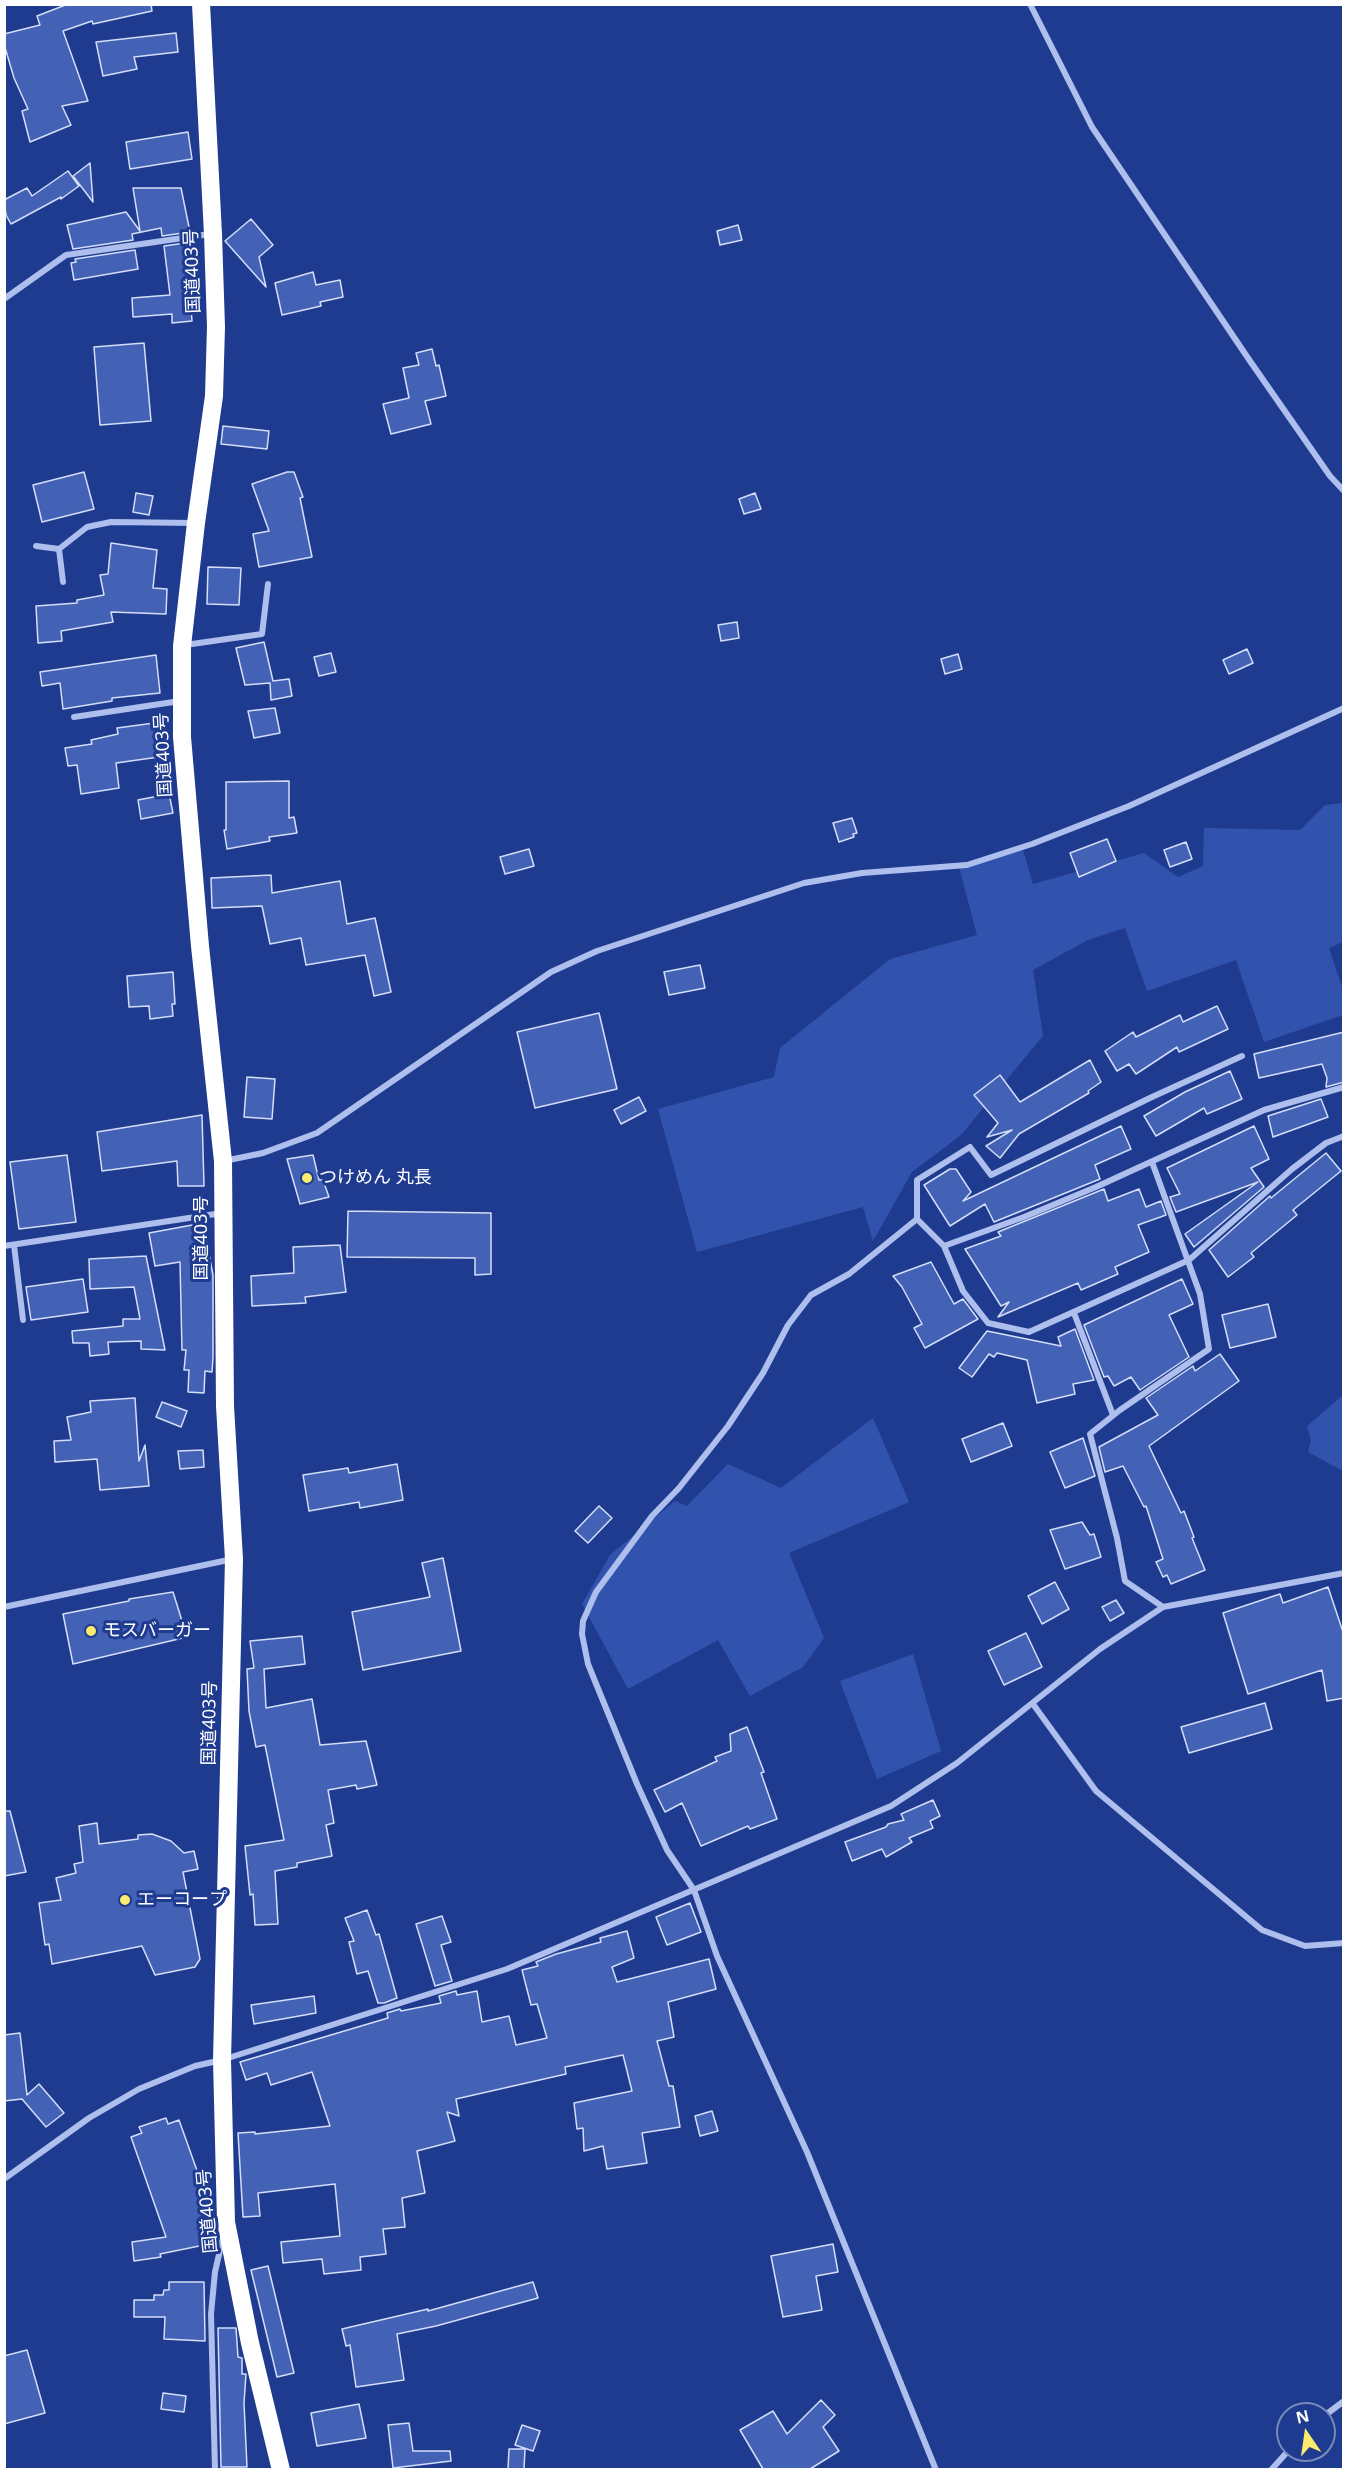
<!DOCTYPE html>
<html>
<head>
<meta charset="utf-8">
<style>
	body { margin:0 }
	#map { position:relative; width:1348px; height:2474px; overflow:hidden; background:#1f3b8f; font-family:"Noto Sans",sans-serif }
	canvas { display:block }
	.frame { position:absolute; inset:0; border:6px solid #fff; pointer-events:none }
	.north { position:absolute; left:1276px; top:2402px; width:60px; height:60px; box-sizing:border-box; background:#1f3b8f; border:2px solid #7989bc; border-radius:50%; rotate:347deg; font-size:16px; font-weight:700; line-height:24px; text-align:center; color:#fff }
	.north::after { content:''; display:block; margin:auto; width:21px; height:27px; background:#fbec6e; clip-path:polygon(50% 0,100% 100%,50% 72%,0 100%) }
</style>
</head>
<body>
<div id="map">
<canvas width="1348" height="2474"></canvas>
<div class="frame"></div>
<div class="north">N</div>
</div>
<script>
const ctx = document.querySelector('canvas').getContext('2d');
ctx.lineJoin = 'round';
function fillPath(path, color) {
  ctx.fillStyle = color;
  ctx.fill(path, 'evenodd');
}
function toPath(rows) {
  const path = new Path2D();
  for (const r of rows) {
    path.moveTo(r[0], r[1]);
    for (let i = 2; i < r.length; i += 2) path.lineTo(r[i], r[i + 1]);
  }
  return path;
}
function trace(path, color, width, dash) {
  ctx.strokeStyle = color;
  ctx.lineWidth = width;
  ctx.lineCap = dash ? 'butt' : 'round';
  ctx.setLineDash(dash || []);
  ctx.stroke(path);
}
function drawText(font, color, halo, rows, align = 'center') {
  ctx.font = font + ' "Noto Sans","Noto Sans JP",sans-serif';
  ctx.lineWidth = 6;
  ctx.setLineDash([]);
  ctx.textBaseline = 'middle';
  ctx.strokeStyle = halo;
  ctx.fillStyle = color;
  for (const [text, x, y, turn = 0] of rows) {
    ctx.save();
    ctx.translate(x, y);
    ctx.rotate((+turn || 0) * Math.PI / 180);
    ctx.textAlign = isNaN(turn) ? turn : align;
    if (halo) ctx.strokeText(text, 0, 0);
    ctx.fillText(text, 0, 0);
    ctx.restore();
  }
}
fillPath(toPath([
	[1343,803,1343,942,1329,948,1343,990,1343,1015,1264,1042,1236,960,1147,991,1125,928,1088,940,1033,970,1043,1036,961,1135,912,1172,873,1241,863,1207,697,1252,658,1109,774,1077,780,1048,890,959,977,935,959,867,1023,850,1033,884,1144,853,1178,877,1203,866,1204,828,1300,830,1325,805],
	[1343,1395,1343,1471,1308,1452,1311,1441,1307,1426],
	[873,1418,909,1502,789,1553,824,1638,803,1667,750,1696,718,1640,628,1689,582,1604,610,1555,675,1501,687,1506,728,1464,781,1488],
	[913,1654,941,1751,877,1779,840,1681]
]), '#3253ad');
const building = toPath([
	[68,4,151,4,152,11,93,24,92,21,63,31,88,101,62,106,71,125,30,142,22,111,28,109,14,78,4,44,4,34,40,25,37,16,68,4],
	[176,33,178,52,134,57,137,69,103,76,96,42,176,33],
	[188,132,192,159,130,169,126,142,188,132],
	[90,163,93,202,73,176,90,163],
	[68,171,79,186,61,199,61,197,11,224,6,215,4,200,27,188,32,196,68,171],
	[133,188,181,188,190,232,162,236,161,228,132,234,133,240,73,249,67,225,126,212,140,231,133,188],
	[251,219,273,245,259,257,266,287,225,241,251,219],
	[738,225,742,240,720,245,717,231,738,225],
	[192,242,196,265,188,267,192,321,172,323,172,314,133,317,132,298,170,295,164,246,192,242],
	[135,250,138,269,74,280,71,263,76,262,75,259,135,250],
	[313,272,316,285,340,280,343,297,320,302,321,306,282,315,275,283,313,272],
	[144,343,151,421,100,425,94,347,144,343],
	[432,349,436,366,439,365,446,396,425,401,431,424,391,434,383,404,409,398,403,368,419,365,416,353,432,349],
	[223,426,269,431,267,449,221,444,223,426],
	[84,472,94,509,42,522,33,485,84,472],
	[287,472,294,472,303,497,300,498,312,557,259,567,253,534,269,531,252,484,287,472],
	[136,493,153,496,149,515,133,512,136,493],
	[755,493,761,509,744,514,739,499,755,493],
	[111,543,157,550,153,588,167,589,166,614,111,612,113,622,61,631,62,641,38,643,36,606,77,603,77,600,104,595,100,575,108,574,111,543],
	[208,567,241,568,239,605,207,604,208,567],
	[737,622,739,638,721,641,718,625,737,622],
	[264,642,273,681,289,679,292,696,271,700,270,683,245,685,236,648,264,642],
	[1247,649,1253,663,1229,674,1223,660,1247,649],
	[331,653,336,672,319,676,314,657,331,653],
	[958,654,962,669,945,674,941,659,958,654],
	[156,655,160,693,112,698,112,701,63,709,60,683,42,686,40,672,156,655],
	[275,708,280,733,254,738,248,711,275,708],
	[162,722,166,756,116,763,119,788,81,794,77,765,68,766,65,748,92,744,91,740,118,734,117,728,162,722],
	[289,781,289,818,294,817,297,833,269,837,270,841,227,849,224,830,226,830,226,782,289,781],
	[169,794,173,813,141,819,138,800,169,794],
	[852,818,857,833,853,834,854,837,839,842,833,823,852,818],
	[1107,839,1116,861,1079,877,1070,853,1107,839],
	[1186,842,1192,859,1170,867,1164,850,1186,842],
	[529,849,534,866,505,874,500,857,529,849],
	[271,875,272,893,340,881,347,924,375,918,391,992,374,996,365,955,306,965,301,938,270,944,262,906,212,908,211,878,271,875],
	[700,965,705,988,669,995,664,972,700,965],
	[173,972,175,1004,172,1004,173,1016,150,1019,149,1006,129,1007,127,976,173,972],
	[1217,1006,1228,1029,1179,1052,1177,1047,1136,1074,1129,1064,1117,1071,1105,1051,1133,1032,1136,1037,1180,1015,1183,1022,1217,1006],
	[599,1013,617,1089,535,1108,517,1032,599,1013],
	[1344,1032,1344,1082,1326,1087,1327,1078,1322,1064,1259,1078,1254,1054,1344,1032],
	[1090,1060,1101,1082,1088,1091,1089,1093,1019,1134,1000,1158,986,1146,1012,1130,987,1137,998,1123,974,1095,1000,1075,1020,1102,1090,1060],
	[1230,1071,1242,1099,1207,1114,1204,1108,1156,1136,1144,1116,1185,1092,1230,1071],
	[247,1077,275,1079,272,1119,244,1117,247,1077],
	[639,1097,646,1111,621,1124,614,1110,639,1097],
	[1321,1099,1328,1117,1273,1137,1268,1116,1321,1099],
	[202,1115,204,1186,178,1186,177,1161,102,1171,97,1132,202,1115],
	[1121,1126,1131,1149,1095,1165,1100,1179,994,1222,985,1204,950,1226,924,1185,950,1169,956,1169,971,1192,963,1201,1121,1126],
	[1254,1126,1269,1159,1251,1168,1264,1187,1194,1247,1185,1234,1258,1182,1176,1212,1170,1197,1180,1194,1167,1168,1254,1126],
	[1326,1153,1341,1171,1293,1210,1297,1215,1251,1253,1254,1257,1228,1277,1209,1250,1270,1196,1271,1198,1326,1153],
	[67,1155,76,1222,19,1229,10,1162,67,1155],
	[313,1155,319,1180,323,1180,329,1197,300,1204,287,1159,313,1155],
	[1104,1189,1108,1201,1139,1189,1146,1207,1161,1201,1166,1215,1138,1225,1149,1252,1115,1267,1118,1274,1081,1290,1078,1283,998,1317,1009,1302,1001,1306,965,1249,1001,1236,998,1232,1104,1189],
	[348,1211,491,1213,491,1274,475,1275,475,1258,347,1257,348,1211],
	[203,1223,213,1275,213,1357,212,1372,205,1371,204,1393,188,1392,189,1370,184,1370,186,1350,182,1350,180,1262,155,1266,149,1233,203,1223],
	[340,1245,346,1292,305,1297,306,1303,252,1306,251,1276,294,1273,293,1247,340,1245],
	[146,1256,165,1350,141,1349,141,1341,108,1342,109,1354,90,1356,89,1343,73,1343,72,1331,123,1326,123,1319,140,1319,134,1287,90,1289,89,1259,146,1256],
	[931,1262,954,1304,963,1299,978,1319,925,1348,914,1328,922,1324,902,1287,893,1276,931,1262],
	[83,1279,88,1312,31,1320,26,1287,83,1279],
	[1182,1279,1193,1304,1169,1315,1189,1357,1140,1390,1131,1377,1114,1386,1108,1376,1104,1377,1084,1325,1182,1279],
	[1268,1304,1276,1337,1230,1348,1222,1315,1268,1304],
	[1075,1329,1094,1380,1073,1384,1075,1394,1037,1403,1027,1360,997,1353,994,1357,989,1354,972,1377,959,1368,987,1331,1061,1346,1058,1337,1075,1329],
	[1220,1354,1239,1381,1149,1446,1181,1513,1184,1511,1194,1537,1192,1538,1205,1570,1171,1584,1167,1575,1163,1577,1156,1562,1163,1559,1146,1506,1144,1507,1123,1466,1105,1472,1099,1447,1158,1415,1146,1398,1193,1366,1195,1371,1220,1354],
	[135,1398,139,1461,145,1445,149,1486,100,1490,97,1459,55,1462,54,1441,71,1440,67,1417,91,1412,90,1401,135,1398],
	[162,1402,187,1411,181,1427,156,1417,162,1402],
	[1003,1423,1012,1446,971,1462,962,1439,1003,1423],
	[1083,1438,1095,1476,1065,1488,1050,1452,1083,1438],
	[203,1450,204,1467,180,1469,178,1451,203,1450],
	[397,1464,403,1500,360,1508,359,1502,309,1511,303,1475,348,1468,349,1473,397,1464],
	[599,1506,612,1518,588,1543,575,1531,599,1506],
	[1082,1522,1090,1535,1094,1534,1101,1557,1065,1569,1050,1530,1082,1522],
	[443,1558,461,1651,363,1670,352,1612,430,1597,422,1563,443,1558],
	[1055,1582,1069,1609,1042,1624,1028,1596,1055,1582],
	[1328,1587,1344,1635,1344,1698,1327,1701,1322,1670,1248,1694,1223,1613,1280,1594,1283,1603,1328,1587],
	[173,1592,187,1637,73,1664,63,1614,129,1601,129,1599,173,1592],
	[1116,1600,1124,1613,1110,1621,1102,1607,1116,1600],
	[1026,1633,1042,1667,1004,1685,988,1651,1026,1633],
	[302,1636,305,1664,264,1669,266,1708,312,1699,320,1745,366,1741,377,1785,357,1789,356,1785,328,1790,334,1823,326,1825,332,1856,297,1863,297,1867,275,1871,278,1924,255,1925,253,1894,250,1895,245,1846,284,1840,265,1745,256,1747,249,1711,247,1669,254,1668,250,1641,302,1636],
	[1265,1703,1272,1729,1189,1753,1181,1727,1265,1703],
	[747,1727,764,1772,761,1773,777,1819,750,1829,748,1826,701,1846,682,1803,665,1812,654,1790,717,1761,715,1757,731,1751,730,1734,747,1727],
	[933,1800,940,1816,930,1821,933,1828,909,1838,912,1842,886,1857,882,1849,852,1861,845,1842,886,1827,888,1824,904,1820,901,1814,933,1800],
	[4,1811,10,1811,26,1872,4,1876,4,1811],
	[97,1823,99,1844,138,1839,138,1835,152,1834,171,1841,184,1853,194,1851,198,1869,183,1872,200,1959,195,1967,155,1975,142,1946,52,1964,49,1944,45,1945,39,1903,61,1900,56,1878,76,1873,74,1864,83,1862,79,1826,97,1823],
	[690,1903,701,1932,667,1945,656,1917,690,1903],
	[367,1910,376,1935,379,1934,397,1998,384,2003,378,2003,368,1971,357,1974,349,1942,354,1941,345,1918,367,1910],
	[442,1916,451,1942,441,1945,452,1981,435,1986,416,1924,442,1916],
	[627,1931,634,1958,612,1967,617,1982,709,1959,716,1989,668,2002,674,2037,657,2041,669,2086,673,2086,680,2127,642,2133,647,2163,607,2169,603,2146,584,2151,583,2128,577,2129,574,2103,632,2091,623,2055,565,2067,566,2074,456,2099,459,2116,447,2112,455,2141,417,2151,425,2193,402,2198,405,2227,383,2229,386,2254,360,2257,361,2270,324,2274,322,2259,283,2263,281,2242,340,2236,335,2184,258,2193,260,2216,243,2217,238,2133,255,2132,255,2134,330,2126,312,2072,271,2085,267,2073,246,2080,240,2062,388,2018,387,2013,400,2009,401,2011,441,2003,439,1996,456,1991,457,1995,477,1991,482,2022,509,2016,516,2045,547,2038,537,2004,531,2005,522,1970,538,1966,536,1962,556,1954,601,1942,600,1938,627,1931],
	[314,1996,316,2013,254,2024,251,2005,314,1996],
	[20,2033,27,2095,39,2084,64,2113,46,2127,22,2099,4,2101,4,2035,20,2033],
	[712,2111,718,2131,700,2136,695,2116,712,2111],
	[166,2118,168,2124,179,2120,205,2193,200,2195,209,2244,160,2254,161,2257,134,2261,132,2242,166,2237,131,2137,142,2133,139,2127,166,2118],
	[833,2244,838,2272,816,2276,822,2310,783,2317,771,2256,833,2244],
	[268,2266,294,2373,277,2377,251,2270,268,2266],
	[169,2282,204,2282,205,2341,164,2339,165,2317,134,2317,134,2300,154,2300,154,2295,163,2295,164,2290,169,2290,169,2282],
	[533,2282,538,2298,436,2326,397,2334,404,2380,356,2387,350,2345,346,2346,342,2329,428,2309,428,2311,533,2282],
	[218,2328,236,2328,238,2357,242,2358,242,2374,246,2374,244,2403,247,2467,221,2467,218,2328],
	[27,2350,45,2413,4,2424,4,2356,27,2350],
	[163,2393,186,2396,184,2412,161,2409,163,2393],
	[821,2400,835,2415,823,2427,839,2451,810,2469,763,2469,740,2430,773,2411,787,2434,821,2400],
	[359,2404,366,2438,317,2446,311,2413,359,2404],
	[409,2423,413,2451,450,2451,451,2461,393,2468,388,2425,409,2423],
	[522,2425,540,2431,533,2451,515,2445,522,2425],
	[509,2449,525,2449,524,2469,508,2469,509,2449]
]);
fillPath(building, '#4362b5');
trace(building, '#d4def9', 1.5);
trace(toPath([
	[1030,4,1092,127,1250,361,1330,476,1344,491],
	[4,299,66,255,210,234],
	[36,546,59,549,87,527,111,522,195,523],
	[59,549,63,582],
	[185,645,262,634,268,584],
	[74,717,180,701],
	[1242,1056,1152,1097,991,1175,970,1147,917,1180,917,1219,944,1246,1024,1217,1096,1187,1264,1110,1344,1087],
	[224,1161,263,1153,317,1133,551,972,597,951,804,883,862,873,967,865,1032,844,1129,806,1344,708],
	[1152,1162,1200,1294,1209,1349,1120,1410,1090,1434,1117,1538,1125,1581,1163,1607],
	[917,1219,849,1274,811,1295,788,1325,763,1373,728,1426,679,1488,652,1516,596,1592,583,1621,582,1634,588,1664,637,1784,667,1850,694,1890,717,1956,807,2152,936,2470],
	[14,1245,23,1320],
	[4,1246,222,1213],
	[944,1246,963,1291,988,1323,1029,1332,1189,1260,1292,1169,1326,1143,1344,1136],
	[1074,1313,1113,1415],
	[4,1607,233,1559],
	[1033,1704,1096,1791,1262,1930,1305,1946,1344,1943],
	[4,2179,89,2118,139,2089,195,2066,222,2060,507,1969,891,1806,957,1763,1100,1649,1163,1607,1344,1573],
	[1324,2416,1344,2401],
	[215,2470,211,2314,215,2272,223,2237],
	[1271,2470,1289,2450]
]), '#aebfed', 6);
trace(toPath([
	[201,4,213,234,216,327,214,396,196,523,182,646,182,737,200,946,223,1161,225,1406,234,1559,222,2060,226,2222,250,2343,281,2470]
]), '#fff', 18);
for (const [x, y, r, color] of [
	[307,1178,6,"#fbec6e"],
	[91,1631,6,"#fbec6e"],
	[125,1900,6,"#fbec6e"]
]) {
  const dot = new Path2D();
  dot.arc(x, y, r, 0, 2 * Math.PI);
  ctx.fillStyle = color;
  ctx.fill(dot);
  trace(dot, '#1f3b8f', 2);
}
drawText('18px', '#fff', '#1f3b8f', [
	["国道403号",193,271,-92],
	["国道403号",164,755,-93],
	["国道403号",202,1238,-90],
	["国道403号",210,1723,-89],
	["国道403号",208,2211,-95]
]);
drawText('18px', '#fff', '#1f3b8f', [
	["つけめん 丸長",319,1178],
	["モスバーガー",103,1631],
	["エーコープ",137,1900]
], 'left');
</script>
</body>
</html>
